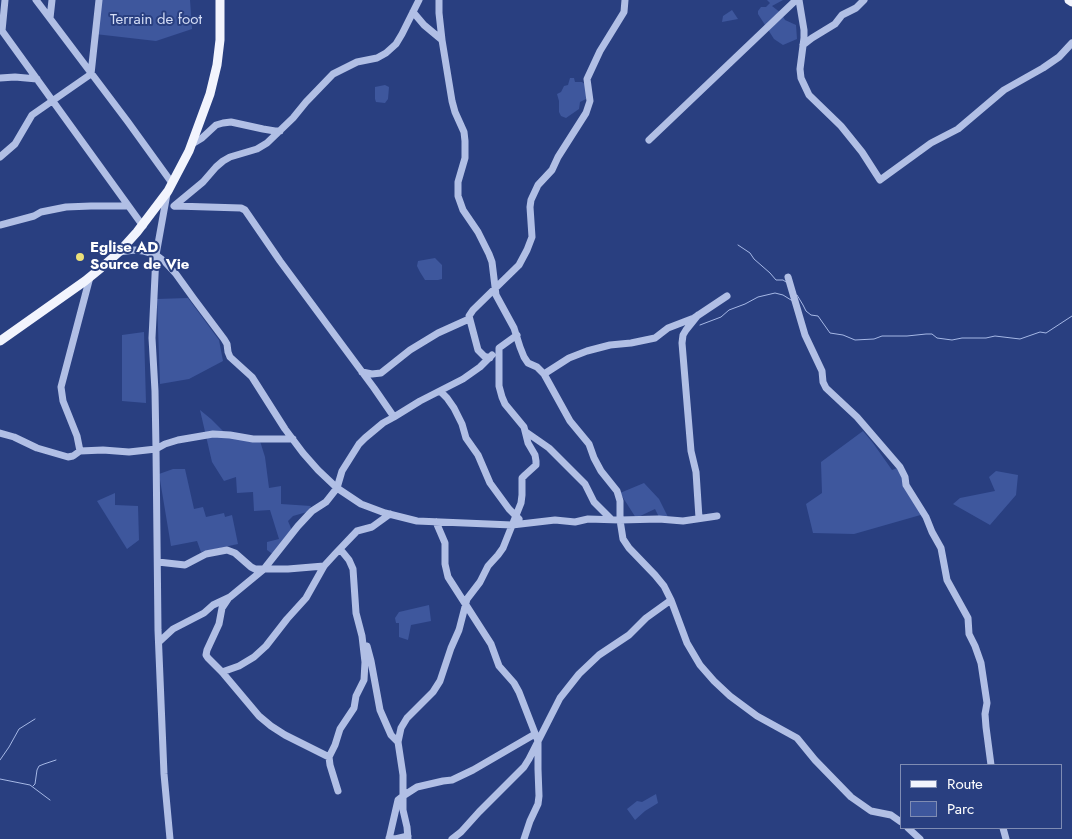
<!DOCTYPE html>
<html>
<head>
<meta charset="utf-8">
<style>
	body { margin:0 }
	#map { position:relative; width:1072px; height:839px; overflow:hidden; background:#293f80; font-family:Jost,sans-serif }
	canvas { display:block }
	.legend { position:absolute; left:900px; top:764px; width:162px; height:65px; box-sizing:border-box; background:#293f80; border:1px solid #7f8cb3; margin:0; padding:6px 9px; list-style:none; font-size:15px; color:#fff }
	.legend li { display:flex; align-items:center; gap:10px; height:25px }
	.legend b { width:25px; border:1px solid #7f8cb3 }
</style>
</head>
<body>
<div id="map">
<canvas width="1072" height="839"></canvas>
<ul class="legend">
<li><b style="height:6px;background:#f2f4fd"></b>Route</li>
<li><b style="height:14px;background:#3e579d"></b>Parc</li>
</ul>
</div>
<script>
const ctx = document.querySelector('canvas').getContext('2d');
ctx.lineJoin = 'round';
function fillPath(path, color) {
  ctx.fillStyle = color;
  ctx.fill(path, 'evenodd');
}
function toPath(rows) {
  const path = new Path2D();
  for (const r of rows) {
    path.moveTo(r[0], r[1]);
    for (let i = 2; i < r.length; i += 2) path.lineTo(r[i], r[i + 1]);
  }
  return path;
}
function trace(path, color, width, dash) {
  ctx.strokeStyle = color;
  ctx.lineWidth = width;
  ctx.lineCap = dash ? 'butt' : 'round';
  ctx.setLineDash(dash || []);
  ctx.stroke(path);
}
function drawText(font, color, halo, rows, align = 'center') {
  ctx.font = font + ' Jost,sans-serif';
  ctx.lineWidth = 4;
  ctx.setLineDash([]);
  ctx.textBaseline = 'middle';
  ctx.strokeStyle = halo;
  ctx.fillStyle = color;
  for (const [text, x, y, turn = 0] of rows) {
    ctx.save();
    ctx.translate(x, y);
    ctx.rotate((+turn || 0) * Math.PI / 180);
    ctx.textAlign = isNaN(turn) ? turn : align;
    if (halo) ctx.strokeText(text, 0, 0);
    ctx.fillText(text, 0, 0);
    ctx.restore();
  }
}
fillPath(toPath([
	[99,0,190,0,192,29,156,41,95,34],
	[767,0,783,0,772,6,781,13,785,20,796,25,797,39,783,45,774,39,758,14,758,11,761,7,766,7,770,3],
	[732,10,738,19,722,22,723,16],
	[570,78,574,78,575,82,582,82,586,85,586,99,580,102,579,109,566,118,561,116,559,112,559,101,557,94,561,92,564,86,568,85],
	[385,85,389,87,388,99,385,103,376,102,375,99,375,87],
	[435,258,442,265,442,279,438,280,425,280,420,272,417,266,418,261],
	[188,298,219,340,223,361,189,379,160,384,157,299],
	[144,332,146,403,122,401,122,335],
	[200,410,211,419,227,435,260,441,265,457,269,488,281,486,281,504,311,506,307,512,293,516,288,521,293,533,274,555,267,550,267,542,279,539,270,510,254,511,253,492,237,493,236,477,224,481,212,462],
	[863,431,873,443,892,470,900,467,924,514,854,534,813,533,806,504,822,493,821,462],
	[173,469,185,469,194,509,203,507,206,517,224,513,225,517,232,515,238,544,201,552,197,541,171,546,159,474],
	[996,471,1018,475,1016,495,990,525,953,504,960,498,995,491,989,477],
	[644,483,659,499,669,519,660,519,655,509,636,518,620,493],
	[115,493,115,505,138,506,139,540,127,549,97,501],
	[429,605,431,621,411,625,408,640,399,637,399,623,396,623,395,618,399,612],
	[656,794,658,803,645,811,635,820,627,809,637,801,642,802]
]), '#3e579d');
trace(toPath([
	[738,245,750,253,754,259,770,273,776,280,783,280,786,282],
	[797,295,803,305,806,311,811,315,818,316,830,333,843,335,855,340,874,339,882,336,907,336,926,334,932,334,937,338,952,340,962,338,986,338,995,336,1020,339,1040,332,1046,333,1072,316],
	[700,325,721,317,729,310,745,304,758,297,775,293,783,295,791,300,793,301],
	[0,760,9,747,19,729,35,719],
	[0,779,30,785,50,800],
	[33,786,35,784,37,770,39,766,44,764,56,760]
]), '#a6b8e5', 1);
trace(toPath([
	[36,0,128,122,172,183],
	[439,0,439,13,442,40],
	[799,0,804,30,804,38,800,69,801,78,809,95,841,126,862,152,880,180,931,143,958,129,1004,90,1043,68,1059,57,1072,43],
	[413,12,424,25,442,40,452,101,455,112,464,132,465,141,465,158,458,182,458,196,463,210,478,232,489,254,492,262,496,295,514,328,520,347,524,357,528,363,537,367,544,374,570,421,589,444,594,458,601,471,617,491,620,501,620,520,623,539,629,548,655,575,664,586,671,600,687,643,700,665,714,681,730,696,757,716,797,738,815,760,851,797,871,811,891,815,901,822],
	[50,18,52,0],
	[0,28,143,226],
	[2,31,5,0],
	[803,45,812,38,835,24,842,15,856,8,864,0],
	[0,78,15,77,37,79],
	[649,140,796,0],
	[192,144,202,138,216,125,223,123,231,122,263,129,275,131,280,131],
	[0,157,15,144,32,115,91,74,99,0],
	[167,194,156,255,152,338,155,391,156,449,158,630,164,774,170,839],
	[174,206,203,182,216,167,223,161,230,157,257,149,267,143,293,118,306,102,333,74,357,62,377,58,386,53,396,44,402,34,419,0],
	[0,225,34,216,41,212,66,207,91,206,128,206],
	[119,252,135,250,143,251,156,255,164,261,176,274,194,299,224,339,227,344,228,352,230,357,252,377,285,429,303,453,318,470,337,488,361,504,385,513,417,521,512,525,555,520,575,522,588,519,620,520,659,519,683,521,717,516],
	[788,277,805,335,822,371,823,382,826,388,857,417,900,467,905,477,906,485,926,517,932,532,941,548,947,580,968,618,969,634,975,646,981,663,987,703,985,714,986,727,991,765],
	[698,315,686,330,683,335,682,343,691,451,696,472,699,518],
	[490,358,484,356,478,350,469,316,473,310,519,265,527,250,532,237,530,207,531,200,538,185,552,170,558,157,586,113,590,101,587,79,600,51,624,12,625,0],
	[362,372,372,374,381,373,410,350,438,333,469,319],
	[544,374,569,358,587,351,610,345,631,343,655,338,668,328,694,318,727,296],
	[440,391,447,398,454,408,462,424,466,438,478,455,490,483,509,509,519,519],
	[394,417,420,401,463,379,480,367,492,355],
	[526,432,549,448,585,484,594,502,611,519],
	[0,433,14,437,37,448,68,457,73,456,80,451,103,450,129,452,156,449,165,444,178,440,213,434,230,435,253,439,293,439],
	[80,451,77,436,63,401,61,387,90,277],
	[436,522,445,543,445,564,448,577,491,644,499,666,514,683,519,692,538,741,538,769,539,796,538,804,530,821,524,839],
	[158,562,185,565,206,554,227,550,235,553,251,567,255,569,288,569,324,566],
	[228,599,222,608,219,624,207,650,206,655,208,658,222,672,259,716,271,726,285,735,329,757],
	[159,642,173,629,204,613,213,605,230,597,264,569,298,526,312,511,326,502,337,488,342,471,359,444,365,438,383,423,394,417,374,388,280,261,245,210,241,208,175,206],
	[367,646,371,661,380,710,391,735,398,742],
	[222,672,239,666,254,657,266,646,287,619,306,598,324,566,335,554,357,531,372,527,390,514],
	[338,791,330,765,329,757,335,745,340,729,354,708,356,696,364,680,365,662,362,636,356,613,353,569,349,560,340,549],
	[908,828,920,839],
	[1003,828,1006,839],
	[389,838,395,839,408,836],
	[389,839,398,800,403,796,403,775,398,742,401,728,407,718,433,692,440,681,451,648,459,630,467,599,480,582,488,566,498,555,503,548,521,503,522,495,522,478,525,475,536,465,536,461,535,455,528,443,524,427,505,404,502,397,499,386,499,348,517,335],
	[408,839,407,827,403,810,403,796,417,787,443,781,452,780,473,770,535,734],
	[452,839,461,832,479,812,524,767,529,759,560,698,579,674,599,655,629,635,646,618,671,600]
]), '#b1bfe5', 7);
trace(toPath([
	[1069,0,1072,2],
	[0,341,85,281,101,268,119,252,137,232,168,191,189,151,210,94,217,65,220,40,220,0]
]), '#f2f4fd', 9);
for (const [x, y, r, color] of [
	[80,257,5,"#ece079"]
]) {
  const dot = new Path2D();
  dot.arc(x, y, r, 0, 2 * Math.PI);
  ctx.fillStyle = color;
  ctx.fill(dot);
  trace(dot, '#293f80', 2);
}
drawText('15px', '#d4ddf5', '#293f80', [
	["Terrain de foot",156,20]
]);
drawText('bold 15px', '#fff', '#293f80', [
	["Eglise AD",90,248],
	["Source de Vie",90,265]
], 'left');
</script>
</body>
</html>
